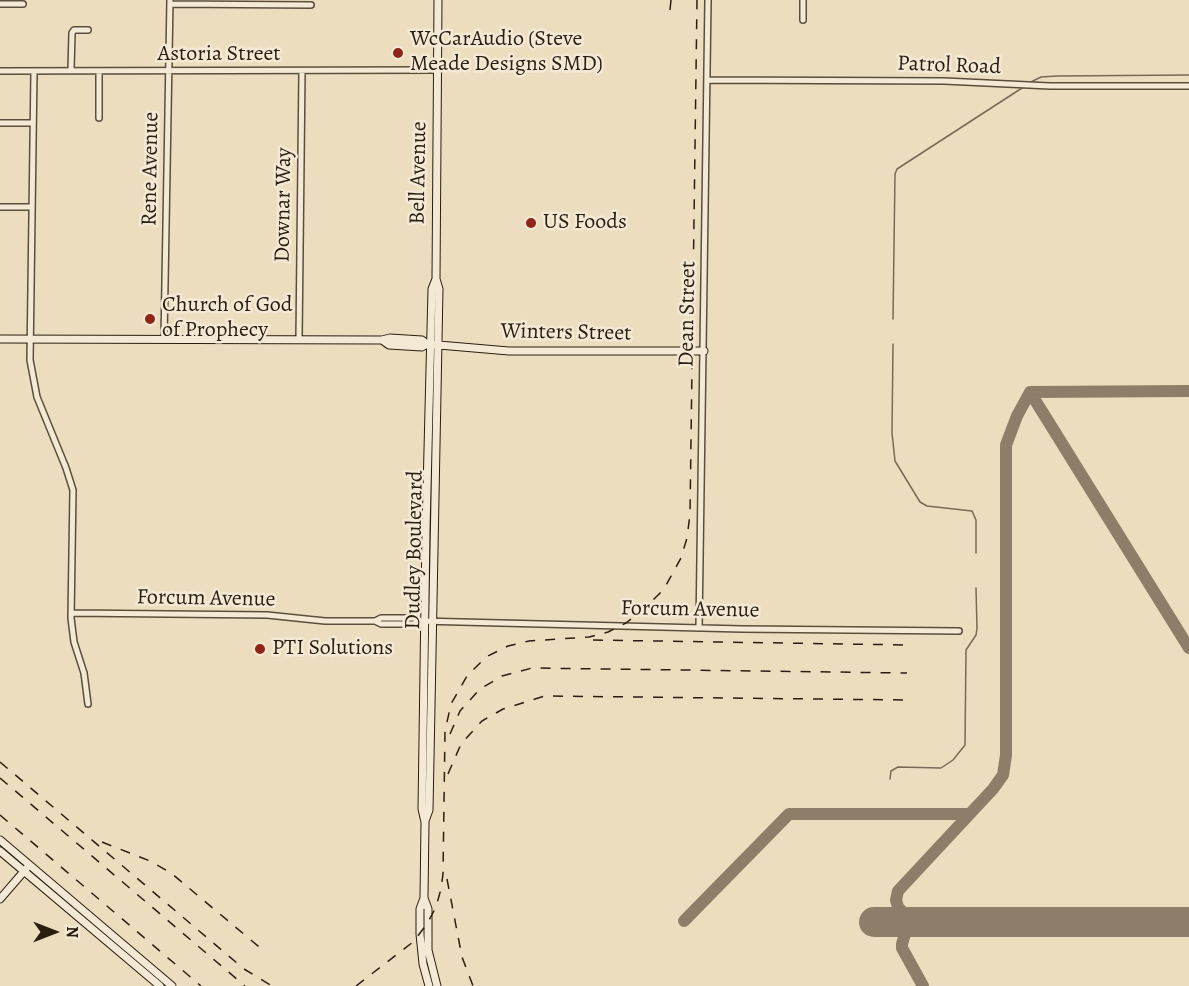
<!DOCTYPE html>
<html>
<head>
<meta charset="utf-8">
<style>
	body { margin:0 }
	#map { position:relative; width:1189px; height:986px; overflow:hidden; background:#edddbf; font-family:Alegreya,serif }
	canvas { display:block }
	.north { position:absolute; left:24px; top:902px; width:60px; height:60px; -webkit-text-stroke:4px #f3e9d5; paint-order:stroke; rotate:90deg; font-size:16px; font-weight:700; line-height:24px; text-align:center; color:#2a1e10 }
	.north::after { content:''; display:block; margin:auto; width:21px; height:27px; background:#2a1e10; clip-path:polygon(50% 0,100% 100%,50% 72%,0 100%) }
</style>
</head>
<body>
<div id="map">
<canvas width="1189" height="986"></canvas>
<div class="north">N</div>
</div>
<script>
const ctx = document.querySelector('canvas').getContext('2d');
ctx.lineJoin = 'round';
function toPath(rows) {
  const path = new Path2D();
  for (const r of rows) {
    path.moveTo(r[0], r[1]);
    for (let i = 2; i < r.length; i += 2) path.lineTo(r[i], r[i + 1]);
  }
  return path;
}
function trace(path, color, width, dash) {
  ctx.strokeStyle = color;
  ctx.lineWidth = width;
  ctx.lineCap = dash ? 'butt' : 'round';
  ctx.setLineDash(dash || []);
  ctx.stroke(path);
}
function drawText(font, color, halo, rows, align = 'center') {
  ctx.font = font + ' Alegreya,serif';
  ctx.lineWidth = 5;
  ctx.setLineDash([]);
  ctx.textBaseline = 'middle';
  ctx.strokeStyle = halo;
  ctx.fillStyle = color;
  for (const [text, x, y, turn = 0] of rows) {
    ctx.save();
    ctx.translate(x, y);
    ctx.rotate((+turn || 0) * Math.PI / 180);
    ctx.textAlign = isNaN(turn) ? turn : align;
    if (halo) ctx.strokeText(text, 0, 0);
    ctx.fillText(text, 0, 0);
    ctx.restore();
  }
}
trace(toPath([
	[1031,82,1041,77,1057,76,1189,75],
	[893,319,895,174,897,169,1022,88],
	[893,344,892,433,895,461,920,502,927,506,972,511,976,520,976,553],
	[890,779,891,771,898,767,941,768,953,760,965,745,966,650,976,635,977,629,976,588]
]), '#776a56', 1.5);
trace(toPath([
	[1030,392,1189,648],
	[1030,392,1189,391],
	[684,921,789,814,969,814],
	[912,922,898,907,896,900,898,891,993,789,1003,775,1006,755,1006,445,1017,416,1030,392],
	[917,922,905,934,902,944,902,948,923,986]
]), '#8c7e68', 12);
trace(toPath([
	[874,922,1189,922]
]), '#8c7e68', 30);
const street = toPath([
	[0,4,23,4],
	[170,4,311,5],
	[803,20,803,0],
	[71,70,72,33,74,30,88,30],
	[0,71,439,70],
	[34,71,30,360,37,397,66,468,73,490,71,618,74,642,84,673,88,704],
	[707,80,944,81,1050,86,1189,86],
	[99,118,99,71],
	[0,123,33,123],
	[0,207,32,207],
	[164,339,170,0],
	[299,339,302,71],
	[71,613,267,615,325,621,375,621,381,624,413,624,420,621,742,629,959,631],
	[375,621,381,618,414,618,420,621],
	[699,627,708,0]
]);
const secondary = toPath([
	[0,339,382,340,390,338,422,340,427,344],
	[382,340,389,345,422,347,427,344,509,351,704,351],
	[425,821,429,810,439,289,436,279],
	[0,840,172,986],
	[0,851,160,986],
	[424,898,420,909,420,934,423,964,429,986],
	[0,899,26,869],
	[437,986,428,950,428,909,424,898,425,822,422,809,426,530,432,289,436,279,438,0]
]);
trace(street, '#5b4e3c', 8);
trace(secondary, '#2a1e10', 9);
trace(street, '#f3e9d5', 5);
trace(secondary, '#f3e9d5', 7);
trace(toPath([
	[670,10,671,0],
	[593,640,908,645],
	[450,734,460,711,480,689,502,676,532,668,907,673],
	[0,762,244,969,272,986],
	[448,774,461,744,482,721,503,709,545,696,907,700],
	[0,778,245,986],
	[0,815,201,986],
	[102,842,150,861,171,873,264,951],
	[447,879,462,957,473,986],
	[356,986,413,942,427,924,436,907,441,889,443,874,445,731,451,704,467,676,486,657,508,646,529,641,589,637,608,632,626,623,643,610,664,589,681,558,687,538,690,514,697,0]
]), '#2a1e10', 1.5, [10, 10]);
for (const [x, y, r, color] of [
	[398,53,6,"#8f2418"],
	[531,223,6,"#8f2418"],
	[150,319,6,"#8f2418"],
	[260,649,6,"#8f2418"]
]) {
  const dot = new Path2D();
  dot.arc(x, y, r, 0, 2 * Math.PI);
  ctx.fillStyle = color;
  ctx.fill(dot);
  trace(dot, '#f3e9d5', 2);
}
drawText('22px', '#2a1e10', '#f3e9d5', [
	["WcCarAudio (Steve",410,40],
	["Meade Designs SMD)",410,65],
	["US Foods",543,223],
	["Church of God",162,306],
	["of Prophecy",162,331],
	["PTI Solutions",272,649]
], 'left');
drawText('22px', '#2a1e10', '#f3e9d5', [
	["Astoria Street",219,55],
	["Patrol Road",949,66,2],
	["Rene Avenue",151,169,-89],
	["Bell Avenue",419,173,-89],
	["Downar Way",284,205,-89],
	["Dean Street",688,314,-89],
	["Winters Street",566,333,1],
	["Dudley Boulevard",415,550,-89],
	["Forcum Avenue",206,599,1],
	["Forcum Avenue",690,610,1]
]);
</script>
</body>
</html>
